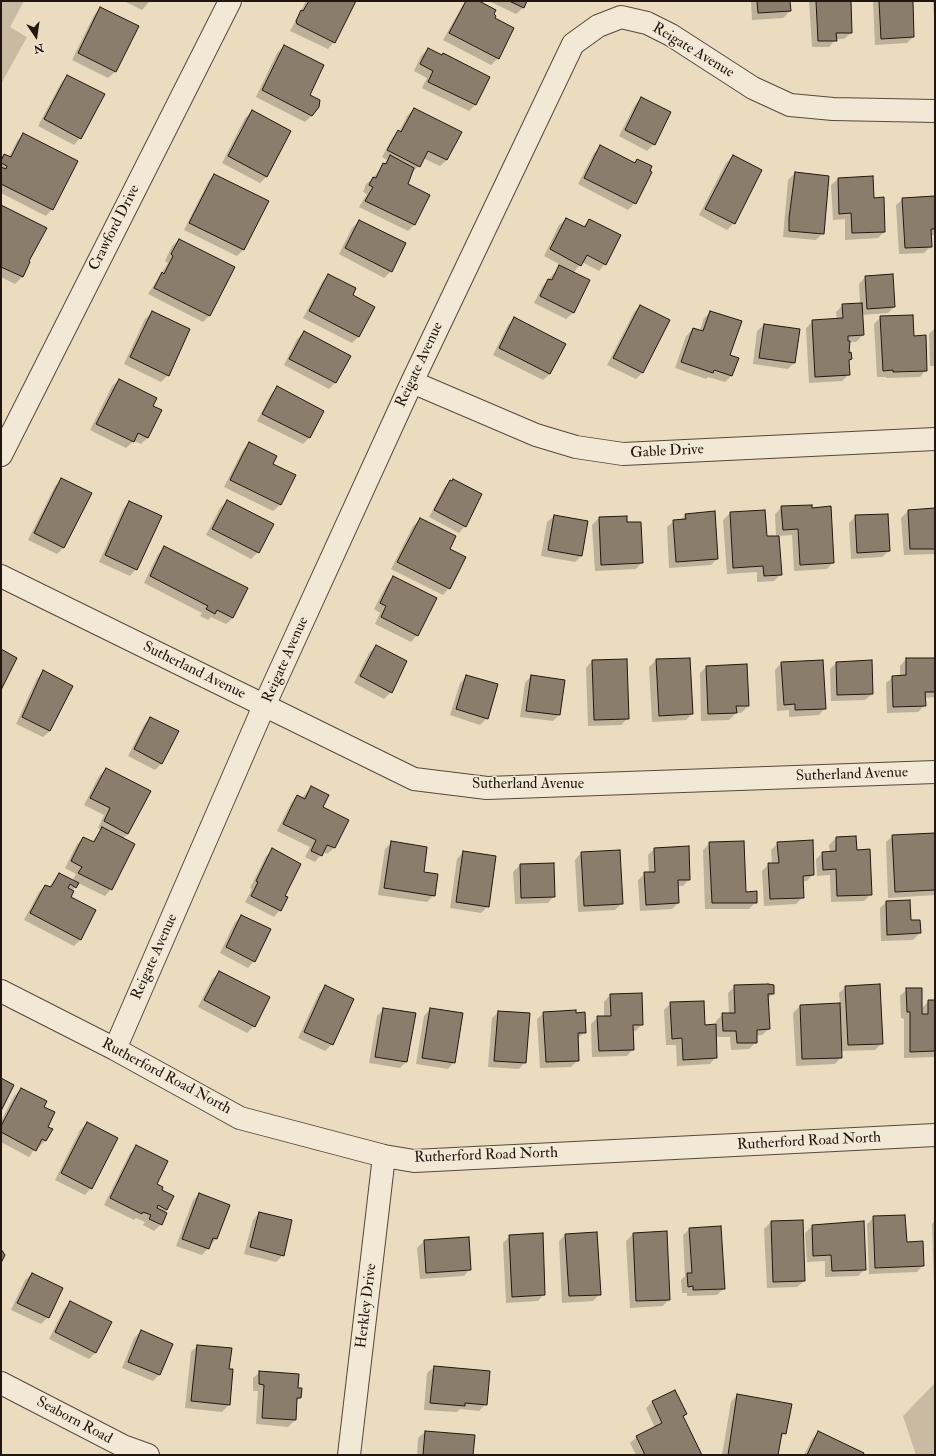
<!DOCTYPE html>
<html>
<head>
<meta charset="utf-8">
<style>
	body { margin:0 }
	#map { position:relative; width:936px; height:1456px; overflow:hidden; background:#ebdcc0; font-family:"IM FELL Double Pica",serif }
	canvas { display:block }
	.frame { position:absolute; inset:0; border:2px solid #221710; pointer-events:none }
	.north { position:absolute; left:16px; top:16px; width:40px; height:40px; -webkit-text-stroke:3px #f2e8d6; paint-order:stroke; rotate:167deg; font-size:11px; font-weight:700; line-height:16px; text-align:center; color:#221710 }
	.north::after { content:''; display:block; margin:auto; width:14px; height:18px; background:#221710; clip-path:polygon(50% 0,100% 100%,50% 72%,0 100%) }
</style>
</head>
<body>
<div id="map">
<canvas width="936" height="1456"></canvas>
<div class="frame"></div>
<div class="north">N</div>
</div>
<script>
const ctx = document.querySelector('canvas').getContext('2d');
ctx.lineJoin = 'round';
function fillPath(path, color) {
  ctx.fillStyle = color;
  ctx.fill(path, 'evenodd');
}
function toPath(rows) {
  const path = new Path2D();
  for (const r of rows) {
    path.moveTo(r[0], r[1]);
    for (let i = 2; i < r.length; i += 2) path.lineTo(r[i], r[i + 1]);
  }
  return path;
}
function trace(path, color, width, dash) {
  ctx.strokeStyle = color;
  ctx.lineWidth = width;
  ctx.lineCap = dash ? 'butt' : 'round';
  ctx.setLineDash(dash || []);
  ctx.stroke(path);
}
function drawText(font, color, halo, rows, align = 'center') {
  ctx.font = font + ' "IM FELL Double Pica",serif';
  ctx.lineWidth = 3;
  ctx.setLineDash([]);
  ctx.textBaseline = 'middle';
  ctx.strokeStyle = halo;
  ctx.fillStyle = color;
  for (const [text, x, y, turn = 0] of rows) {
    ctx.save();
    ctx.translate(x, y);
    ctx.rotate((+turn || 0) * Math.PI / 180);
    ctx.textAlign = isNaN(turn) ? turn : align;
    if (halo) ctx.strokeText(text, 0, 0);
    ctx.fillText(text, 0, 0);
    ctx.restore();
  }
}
fillPath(toPath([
	[1,1,24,1,10,27,27,37,1,84],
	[935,1383,935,1455,916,1455,903,1416]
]), '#c9bba2');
fillPath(toPath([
	[124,1,150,1,142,10],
	[306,1,355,1,334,42,328,49,290,31],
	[465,1,477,1,492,14,498,58,491,65,443,40],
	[489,1,526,1,523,8,516,14],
	[751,1,789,1,790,11,783,18,752,20],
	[809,1,850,1,851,33,844,39,836,39,829,47,812,47],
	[873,1,912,1,913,37,907,43,875,45],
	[933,1,935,1,935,34],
	[100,8,137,27,115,72,108,78,72,60,94,15],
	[284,46,308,95,311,116,305,122,256,97,277,53],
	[428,49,441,56,443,54,488,77,475,105,469,111,422,88,427,78,414,71,421,56],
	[67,76,80,138,74,145,38,126,61,83],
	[641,98,654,144,647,151,619,136,635,105],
	[414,109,447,160,440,166,423,158,419,166,412,172,407,185,429,195,414,225,408,231,359,207,367,194,363,192,366,184,373,178,387,160,382,157,392,138,399,132,407,116],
	[252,111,267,176,260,183,222,163,245,118],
	[24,134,52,209,46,216,1,193,1,159,5,155,9,157,17,141],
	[601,147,634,164,637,160,635,203,628,210,578,184,594,153],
	[733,156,734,223,727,230,699,215,726,163],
	[795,173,823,233,816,240,783,237,788,180],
	[214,175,268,201,243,250,237,256,184,230,208,182],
	[838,179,873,199,884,232,878,238,845,240,845,219,833,220,831,185],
	[935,197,935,235,930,235,931,246,924,253,899,254,896,205,903,199],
	[1,206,27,262,29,262,22,277,15,284,1,277],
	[566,219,583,227,589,220,605,264,599,271,582,262,573,273,589,281,573,313,566,319,534,303,542,287,561,265,544,256,559,225],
	[359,221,391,271,384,278,339,254,352,228],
	[179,240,234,268,209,316,203,322,148,294,168,263,165,261,172,246],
	[328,275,351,296,359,336,352,343,303,318,322,282],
	[865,277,894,307,888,313,861,315,863,335,856,342,849,342,848,354,851,359,848,362,849,374,842,381,809,383,806,328,813,321,837,320,836,312,843,305,860,304,859,284],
	[640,306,669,320,642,373,636,379,607,365,634,312],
	[711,312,729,356,737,359,731,376,725,382,708,377,706,379,675,368,686,336,693,329,700,331,704,318],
	[152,313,168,375,161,382,124,364,145,319],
	[881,317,913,337,926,370,920,377,886,378,886,377,877,377,874,324],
	[514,319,550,374,543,380,493,355,508,325],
	[764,325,794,363,788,369,753,364,757,331],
	[935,328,935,366,930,366,929,334],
	[304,332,335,383,329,389,284,365,297,339],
	[119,380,151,406,161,411,147,438,141,444,134,441,126,448,90,430,112,386],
	[277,387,323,411,309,438,303,444,257,421,271,394],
	[249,444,272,464,294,475,280,505,273,511,224,487,243,450],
	[62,479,64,547,57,554,28,540,55,486],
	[450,481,465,526,459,533,429,517,444,488],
	[227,501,258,552,251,559,206,535,220,508],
	[129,502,136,569,130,576,99,562,123,509],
	[782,507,833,562,827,569,794,571,792,535,778,536,781,574,774,581,757,582,757,572,727,574,723,520,730,513,766,537,776,537,775,514],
	[935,509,935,554,904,555,901,518,908,511],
	[686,515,717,559,711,565,669,568,667,527,674,521,680,520],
	[554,516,581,556,575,562,541,556,547,522],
	[856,516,889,551,882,557,851,559,849,523],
	[599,518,627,523,642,562,636,569,595,571,592,525],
	[420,519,449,588,443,595,391,569,413,526],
	[165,547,247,589,233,618,226,624,211,617,208,620,200,616,202,613,144,583,158,554],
	[393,577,417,635,411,642,375,624,380,613,374,609,387,584],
	[376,646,391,692,384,699,354,683,369,653],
	[906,659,935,659,935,697,924,698,924,706,918,712,887,713,886,683,893,677,900,676,900,666],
	[656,660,692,714,686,720,652,722,649,667],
	[592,661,628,718,621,725,588,726,586,668],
	[781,663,825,708,819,715,789,717,789,710,777,711,775,670],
	[836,663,872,694,865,700,831,701,830,669],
	[706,667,748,706,741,713,736,713,729,720,701,721,700,673],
	[44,671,50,731,43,737,16,724,37,678],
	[467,676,487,718,480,725,450,715,460,683],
	[531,676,559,715,553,721,520,717,525,683],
	[150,718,162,763,155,770,128,756,144,725],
	[106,769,128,834,122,839,111,889,105,896,78,883,72,891,70,898,81,939,74,946,24,920,39,892,45,886,49,887,59,874,72,881,76,874,65,868,77,844,84,838,92,842,101,830,98,828,104,815,84,805,99,776],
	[311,787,322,808,347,820,334,848,327,854,323,852,315,862,305,857,310,847,277,831,291,803,297,796,302,798],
	[935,834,935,895,888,898,886,842,893,836],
	[836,838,856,851,871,894,864,901,831,902,830,875,817,876,816,859,823,853,830,852,829,845],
	[392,842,422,873,434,895,427,902,378,895,385,849],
	[710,843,745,893,756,902,749,909,705,909,703,850],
	[778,843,813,874,807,881,802,881,803,897,796,904,764,906,762,871,769,864,772,864,771,850],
	[654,849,689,879,683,886,677,886,678,903,672,909,640,911,638,880,645,873,649,873,648,855],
	[273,850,284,897,280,910,274,917,245,902,252,889,250,888,266,856],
	[463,852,488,906,481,913,450,908,457,859],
	[581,853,622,903,615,910,578,912,575,860],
	[553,864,554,896,548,903,515,904,513,872,520,865],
	[886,902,920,933,913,940,881,941,880,908],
	[242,916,254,961,248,968,220,953,235,922],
	[219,973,254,1026,247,1033,198,1007,212,979],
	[735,986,773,993,768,999,769,1029,762,1035,756,1036,756,1042,749,1049,731,1050,730,1037,715,1037,716,1057,710,1064,677,1066,676,1045,666,1045,664,1010,671,1003,704,1026,716,1025,716,1021,723,1014,729,1014,728,993],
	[325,987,332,1044,325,1051,298,1038,319,993],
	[846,987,882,1043,875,1050,841,1051,841,1057,835,1064,796,1066,793,1013,800,1006,840,1004,839,993],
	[907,989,921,1009,929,1001,935,1001,935,1057,904,1058,904,1019,901,1018,900,996],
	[610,995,642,1024,636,1031,632,1031,633,1049,627,1056,592,1057,591,1024,598,1017,604,1017,604,1002],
	[384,1009,406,1062,400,1068,369,1063,377,1016],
	[430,1009,454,1062,448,1069,416,1064,424,1016],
	[498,1012,525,1062,519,1069,488,1067,492,1018],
	[544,1013,585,1032,577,1039,578,1060,571,1067,540,1068,537,1019],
	[21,1089,43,1107,47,1128,46,1140,39,1147,37,1146,29,1157,1,1142,1,1121,14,1096],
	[87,1123,91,1188,85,1195,55,1180,80,1130],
	[136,1147,155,1185,160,1190,167,1210,163,1213,161,1224,154,1231,143,1225,145,1222,136,1218,134,1220,104,1205,130,1153],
	[199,1194,216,1239,202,1255,176,1246,193,1200],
	[259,1213,283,1255,276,1262,244,1254,253,1220],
	[874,1217,906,1243,923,1265,917,1272,869,1274,867,1224],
	[935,1220,935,1285,934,1285,932,1224],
	[802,1221,804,1281,797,1287,767,1288,764,1229,771,1222],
	[812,1226,865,1269,858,1276,825,1277,825,1261,807,1262,805,1233],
	[690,1229,724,1288,717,1295,687,1296,687,1293,682,1293,681,1280,685,1276,683,1235],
	[633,1234,669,1299,663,1306,630,1308,626,1241],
	[565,1235,600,1294,593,1301,562,1303,559,1241],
	[510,1236,544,1294,538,1301,506,1303,503,1243],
	[468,1238,470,1269,464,1276,420,1279,417,1248,424,1241],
	[32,1274,62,1288,48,1317,41,1324,11,1310,25,1280],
	[71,1303,96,1352,89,1359,49,1339,64,1309],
	[141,1331,172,1345,159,1375,153,1381,122,1368,134,1338],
	[197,1346,228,1370,232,1370,229,1405,222,1412,185,1408,191,1352],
	[434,1367,486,1404,479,1411,460,1409,457,1412,424,1410,427,1373],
	[260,1372,300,1398,296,1402,295,1420,288,1427,256,1424,258,1391,253,1391,253,1378],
	[737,1395,785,1433,780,1438,777,1455,722,1455,731,1402],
	[652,1402,686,1414,683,1417,701,1455,636,1455,630,1443,637,1437,655,1428,646,1408],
	[425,1432,472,1455,417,1455,418,1438],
	[819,1432,862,1455,804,1455,812,1439]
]), '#0003');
const building = toPath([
	[309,1,356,1,335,43,297,24,296,21,301,10,303,11,309,1],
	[466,1,479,1,496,10,494,14,496,16,495,18,514,28,499,59,449,33,466,1],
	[509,1,527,1,524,8,509,1],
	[757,1,790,1,791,11,758,13,757,1],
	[816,1,851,1,852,33,836,33,837,41,818,41,816,1],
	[879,1,913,1,914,37,881,39,879,1],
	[100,7,139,26,116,72,78,53,100,7],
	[284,45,324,65,310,95,320,100,319,107,312,116,262,90,284,45],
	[428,48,442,55,443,53,490,77,476,105,428,82,433,71,420,64,428,48],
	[67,75,105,94,81,139,44,119,67,75],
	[641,97,671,112,655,145,625,130,641,97],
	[414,108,462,132,447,160,428,151,420,167,387,150,398,130,401,132,414,108],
	[252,110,291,131,267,177,228,156,252,110],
	[23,133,78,161,53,210,1,184,1,167,6,169,7,166,1,163,1,161,4,154,11,157,23,133],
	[600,145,635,163,637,159,652,166,650,171,652,172,636,204,584,178,600,145],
	[390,155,414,168,408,184,430,195,415,225,365,201,373,187,369,185,373,177,376,178,383,163,386,164,390,155],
	[733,155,762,170,735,224,705,209,733,155],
	[795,172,829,176,824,234,789,231,789,218,795,172],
	[214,174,269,201,244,250,189,223,214,174],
	[873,176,874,198,884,197,885,232,852,233,851,213,839,214,838,178,873,176],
	[935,196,935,229,931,229,932,247,905,248,902,198,935,196],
	[1,205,47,228,29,261,30,262,23,277,1,267,1,205],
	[566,218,585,227,589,219,621,235,606,265,587,255,581,266,550,249,566,218],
	[359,220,406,243,392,272,345,248,359,220],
	[179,239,235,267,210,316,154,288,162,272,164,274,173,256,171,254,179,239],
	[559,265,590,280,574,313,540,296,548,279,552,280,559,265],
	[328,274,356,288,353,295,375,307,359,337,309,311,328,274],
	[893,274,895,307,867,309,865,276,893,274],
	[862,303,864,335,848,336,848,341,850,341,849,353,851,352,852,359,849,360,850,375,815,377,812,320,843,318,842,304,862,303],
	[640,305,670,320,643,373,613,358,640,305],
	[152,311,190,329,169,376,130,357,152,311],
	[710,311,742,321,730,355,739,358,732,376,714,370,713,373,681,362,693,328,703,331,710,311],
	[913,315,914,336,926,335,927,371,893,372,893,370,883,371,880,316,913,315],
	[514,317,566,344,550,374,499,348,514,317],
	[764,324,800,329,795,363,759,358,764,324],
	[304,331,351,356,336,383,289,359,304,331],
	[119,379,157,398,153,406,162,410,148,438,138,433,134,442,96,424,119,379],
	[277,386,324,411,310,438,262,414,277,386],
	[249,442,277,456,273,464,296,475,281,505,230,480,249,442],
	[61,478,92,493,64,548,34,533,61,478],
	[453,479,482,494,466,527,434,510,450,480,452,481,453,479],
	[227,500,274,524,259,553,212,529,227,500],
	[129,501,162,516,137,570,105,555,129,501],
	[812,505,812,508,831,506,834,563,800,565,798,529,783,530,781,506,812,505],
	[935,508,935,549,910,549,908,510,935,508],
	[765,510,767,536,779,536,782,575,764,576,763,566,733,568,730,512,765,510],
	[715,511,718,559,676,562,673,520,686,519,685,514,715,511],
	[888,514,890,551,857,553,855,515,888,514],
	[554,515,588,521,582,556,548,550,554,515],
	[627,516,627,522,641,522,643,563,601,565,599,517,627,516],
	[420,518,456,536,450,549,466,557,450,589,397,562,420,518],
	[164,546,248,588,233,618,217,610,215,614,206,609,208,606,150,576,164,546],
	[393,576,437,598,418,636,381,617,386,606,380,603,393,576],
	[376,645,407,661,392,693,360,676,376,645],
	[1,649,17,658,1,690,1,649],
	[690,658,693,714,659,716,656,659,690,658],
	[906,658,935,658,935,692,925,692,926,706,893,707,892,676,906,675,906,658],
	[627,659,629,719,594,720,592,660,627,659],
	[823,660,826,709,795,710,795,704,784,705,781,662,823,660],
	[872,660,873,694,837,695,836,662,872,660],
	[747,664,749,706,736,706,737,713,708,714,706,666,747,664],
	[43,670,73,686,50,731,22,717,43,670],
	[466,675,498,684,488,719,456,709,466,675],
	[531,675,565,680,560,715,526,711,531,675],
	[150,717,179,731,162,764,134,749,150,717],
	[106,768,151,791,128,834,104,821,110,808,90,798,106,768],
	[311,786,329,795,323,807,349,820,335,848,327,845,322,856,311,851,316,840,283,824,297,795,305,799,311,786],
	[102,827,135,844,112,890,78,873,82,867,71,861,83,837,94,842,102,827],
	[935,833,935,890,895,892,892,835,935,833],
	[856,836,857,850,870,849,872,895,837,896,836,869,823,870,822,852,836,851,836,837,856,836],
	[813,840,814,875,803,876,804,898,770,899,768,863,779,863,777,842,813,840],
	[391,841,427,847,424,872,438,874,435,896,384,888,391,841],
	[744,841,746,892,757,891,757,903,712,903,709,842,744,841],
	[689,846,690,880,678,880,679,903,646,905,644,872,655,872,654,848,689,846],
	[272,848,301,864,285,896,288,897,281,911,251,896,258,882,256,881,272,848],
	[620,850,623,904,584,906,581,852,620,850],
	[463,851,496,856,489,907,456,902,463,851],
	[554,863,555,897,521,898,520,864,554,863],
	[59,873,79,883,76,888,70,884,68,888,74,891,71,897,96,910,81,940,30,913,45,885,51,887,59,873],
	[910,900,911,920,920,920,921,933,887,935,886,901,910,900],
	[241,915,271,929,255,962,226,947,241,915],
	[219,971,270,997,255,1027,204,1000,219,971],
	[768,984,774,985,774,994,768,994,770,1029,757,1030,757,1043,737,1043,736,1031,723,1031,722,1013,735,1013,734,985,768,984],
	[880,984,883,1044,848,1045,845,986,880,984],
	[325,985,354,999,333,1045,304,1032,325,985],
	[906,988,922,988,922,1014,928,1014,928,1000,935,1000,935,1051,910,1052,910,1012,907,1012,906,988],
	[642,993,643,1025,633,1025,634,1050,599,1051,597,1016,611,1016,610,994,642,993],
	[704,1001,705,1025,716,1024,717,1058,683,1060,682,1038,672,1039,670,1002,704,1001],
	[840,1003,842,1058,802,1059,800,1005,840,1003],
	[383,1008,416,1013,407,1062,375,1057,383,1008],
	[430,1008,463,1013,455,1063,422,1058,430,1008],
	[576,1010,576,1013,585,1012,586,1033,578,1033,579,1061,546,1062,543,1012,576,1010],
	[498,1011,530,1013,526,1063,494,1061,498,1011],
	[1,1078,14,1085,1,1111,1,1078],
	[21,1088,47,1101,44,1107,55,1112,48,1127,53,1129,46,1141,42,1139,36,1151,1,1132,1,1126,21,1088],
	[87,1122,118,1138,92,1189,61,1173,87,1122],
	[136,1145,168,1161,157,1184,163,1187,162,1190,174,1196,167,1210,158,1205,157,1208,167,1213,162,1225,149,1219,151,1215,143,1212,142,1214,110,1198,136,1145],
	[199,1193,230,1205,217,1239,213,1238,209,1249,182,1239,199,1193],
	[259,1212,292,1220,284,1256,250,1247,259,1212],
	[905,1215,907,1242,923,1241,924,1266,875,1268,873,1216,905,1215],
	[803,1220,805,1281,773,1282,771,1221,803,1220],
	[864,1221,866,1270,832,1271,831,1255,813,1256,812,1225,864,1221],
	[721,1226,725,1289,693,1290,693,1286,688,1287,687,1273,692,1273,689,1228,721,1226],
	[667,1231,670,1300,636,1301,633,1233,667,1231],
	[597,1232,601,1295,569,1296,565,1234,597,1232],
	[543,1233,545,1295,512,1297,509,1235,543,1233],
	[469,1237,471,1270,426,1273,424,1240,469,1237],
	[1,1249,5,1255,1,1263,1,1249],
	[32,1273,63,1288,49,1318,17,1303,32,1273],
	[70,1301,112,1322,96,1353,55,1332,70,1301],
	[141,1330,173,1344,160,1375,128,1362,141,1330],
	[197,1345,232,1348,229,1369,233,1369,230,1405,191,1401,197,1345],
	[434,1366,490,1371,487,1405,465,1403,465,1406,430,1403,434,1366],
	[259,1371,299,1374,298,1388,302,1388,301,1398,297,1398,296,1420,262,1418,264,1385,259,1384,259,1371],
	[675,1390,687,1414,683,1416,702,1455,645,1455,636,1436,662,1423,652,1401,675,1390],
	[737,1394,792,1404,786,1434,782,1433,778,1455,728,1455,737,1394],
	[425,1431,475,1435,473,1455,423,1455,425,1431],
	[818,1431,864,1453,863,1455,807,1455,818,1431]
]);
fillPath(building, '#8b7d6c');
trace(building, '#221710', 1);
const minor = toPath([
	[412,382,536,435,576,447,623,454,935,439],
	[1,455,230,1],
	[1,576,414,779,487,788,935,772],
	[1,991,115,1049,240,1118,384,1156,414,1161,935,1135],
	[115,1049,264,706,412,382,573,44,598,26,621,17,647,23,671,35,753,88,790,105,833,109,935,111],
	[1,1383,123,1446,148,1455],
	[349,1455,384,1156]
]);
trace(minor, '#54483c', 24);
trace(minor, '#f2e8d6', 22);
drawText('15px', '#221710', '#f2e8d6', [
	["Reigate Avenue",693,51,31],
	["Crawford Drive",115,228,-63],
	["Reigate Avenue",420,365,-65],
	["Gable Drive",667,452,-3],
	["Reigate Avenue",286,660,-66],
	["Sutherland Avenue",194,671,26],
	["Sutherland Avenue",852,775,-2],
	["Sutherland Avenue",528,785],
	["Reigate Avenue",155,957,-66],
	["Rutherford Road North",166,1077,28],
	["Rutherford Road North",809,1142,-3],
	["Rutherford Road North",486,1156,-2],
	["Herkley Drive",367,1306,-83],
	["Seaborn Road",74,1421,28]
]);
</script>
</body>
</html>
